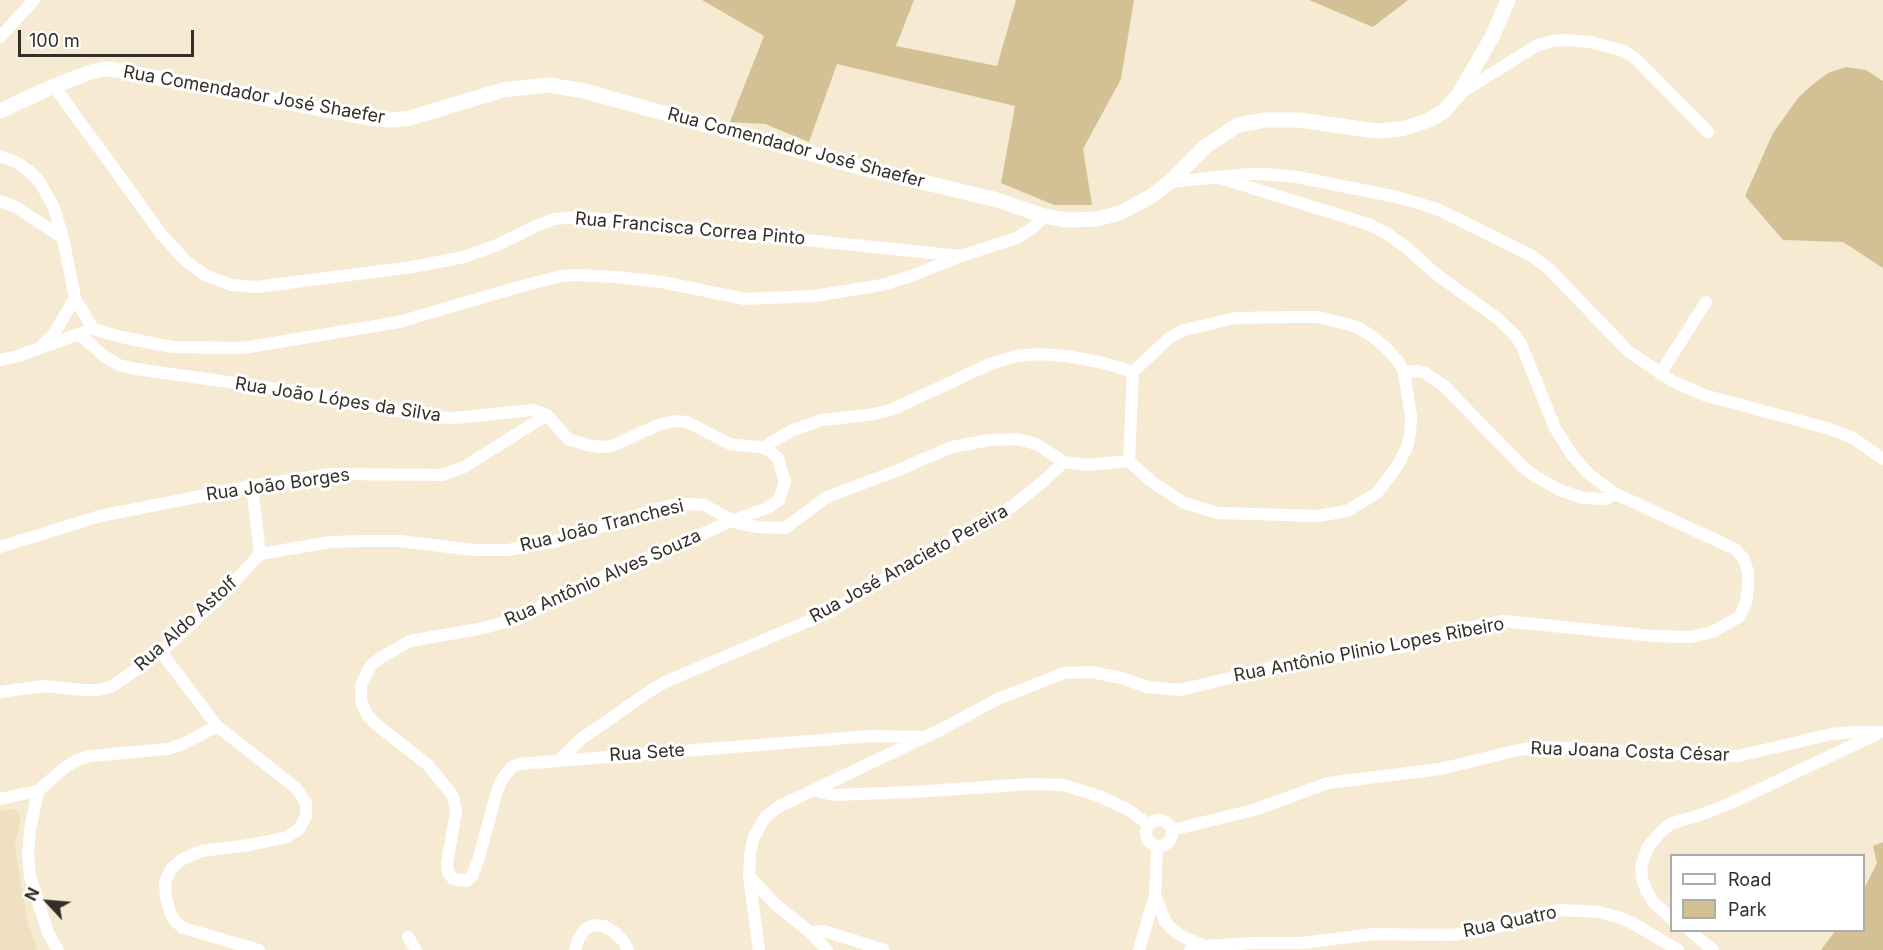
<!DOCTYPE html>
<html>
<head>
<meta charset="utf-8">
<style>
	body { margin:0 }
	#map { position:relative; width:1883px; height:950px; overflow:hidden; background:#f6ebd2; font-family:Inter,sans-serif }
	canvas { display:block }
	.legend { position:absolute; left:1670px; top:854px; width:195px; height:78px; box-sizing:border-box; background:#fff; border:2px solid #adaca8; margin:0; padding:8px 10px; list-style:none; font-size:18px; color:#332f26 }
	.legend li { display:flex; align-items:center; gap:12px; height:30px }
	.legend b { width:30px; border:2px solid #adaca8 }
	.north { position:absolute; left:18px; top:872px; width:60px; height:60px; -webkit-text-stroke:4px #fff; paint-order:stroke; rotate:296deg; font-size:16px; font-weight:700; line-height:24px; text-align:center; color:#332f26 }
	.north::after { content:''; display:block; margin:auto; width:21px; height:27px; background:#332f26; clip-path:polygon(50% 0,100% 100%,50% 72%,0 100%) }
	.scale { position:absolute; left:18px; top:30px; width:176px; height:27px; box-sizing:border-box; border:3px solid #332f26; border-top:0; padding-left:8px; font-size:18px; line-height:21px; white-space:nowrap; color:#332f26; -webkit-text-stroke:4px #fff; paint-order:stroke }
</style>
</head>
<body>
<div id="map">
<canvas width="1883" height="950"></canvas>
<ul class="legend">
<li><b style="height:8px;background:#fff"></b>Road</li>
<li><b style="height:16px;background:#d3c094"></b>Park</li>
</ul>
<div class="north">N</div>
<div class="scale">100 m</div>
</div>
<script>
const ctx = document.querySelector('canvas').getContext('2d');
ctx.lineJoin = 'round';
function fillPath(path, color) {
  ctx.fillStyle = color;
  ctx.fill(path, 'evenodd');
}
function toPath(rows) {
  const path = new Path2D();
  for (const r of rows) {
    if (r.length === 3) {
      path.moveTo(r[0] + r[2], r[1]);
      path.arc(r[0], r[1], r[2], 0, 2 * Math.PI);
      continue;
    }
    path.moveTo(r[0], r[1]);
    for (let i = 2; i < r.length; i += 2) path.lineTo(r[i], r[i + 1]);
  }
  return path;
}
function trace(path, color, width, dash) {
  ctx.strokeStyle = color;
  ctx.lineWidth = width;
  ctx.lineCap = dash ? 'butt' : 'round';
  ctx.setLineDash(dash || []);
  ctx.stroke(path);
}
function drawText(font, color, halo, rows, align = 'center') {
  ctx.font = font + ' Inter,sans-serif';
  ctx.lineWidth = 6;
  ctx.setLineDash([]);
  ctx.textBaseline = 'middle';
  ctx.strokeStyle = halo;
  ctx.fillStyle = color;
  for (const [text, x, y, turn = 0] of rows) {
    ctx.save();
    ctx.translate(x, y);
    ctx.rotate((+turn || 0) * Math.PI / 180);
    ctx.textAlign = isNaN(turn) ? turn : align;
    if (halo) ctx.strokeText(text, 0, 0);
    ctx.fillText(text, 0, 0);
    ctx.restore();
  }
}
fillPath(toPath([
	[16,809,21,819,15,845,20,880,28,923,37,950,0,950,0,811]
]), '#eee0c0');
fillPath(toPath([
	[702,0,914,0,896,46,997,66,1016,0,1134,0,1121,79,1083,149,1092,205,1054,205,1001,183,1015,106,837,64,809,142,765,124,730,122,764,36],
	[1309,0,1408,0,1373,27],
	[1846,67,1866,70,1883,81,1883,268,1843,242,1783,240,1745,196,1773,133,1798,98,1812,85,1828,73],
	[1883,842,1883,950,1821,950,1835,931,1864,930,1864,889,1877,863,1873,846]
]), '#d3c094');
trace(toPath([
	[0,37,34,0],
	[54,86,162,235,186,261,205,275,231,285,256,287,412,267,464,257,497,245,536,226,554,219,582,217,961,256],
	[1459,94,1536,46,1552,41,1566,40,1591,42,1624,51,1635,58,1708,132],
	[0,156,16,162,30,172,40,182,54,208,63,238,75,298,93,329],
	[1170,182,1248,174,1265,174,1297,177,1397,197,1437,209,1532,256,1549,269,1628,351,1672,381,1704,395,1830,429,1853,438,1883,459],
	[0,201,16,207,63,238],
	[1289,317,1319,317,1357,327,1372,336,1386,348,1398,361,1404,372,1411,416,1410,434,1407,447,1398,465,1377,493,1347,511,1318,516,1218,513,1184,503,1151,481,1129,461,1133,372,1169,338,1184,330,1235,318,1289,317],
	[93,329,121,337,172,347,243,348,399,322,522,286,561,276,577,275,616,277,662,282,745,299,814,296,882,285,911,276,961,256,1017,238,1035,226,1044,216],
	[79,334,104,356,119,365,136,369,320,395,428,417,455,418,533,410,547,415,568,439,587,445,601,447,612,446,658,425,675,421,687,422,730,444,766,448,778,458,785,482,779,500,767,508,732,521,561,595,520,618,484,628,410,641,382,657,371,665,361,685,361,701,367,715,377,725,428,765,453,796,456,812,447,863,448,872,453,879,467,881,472,876,478,861,497,791,503,778,512,767,519,764,872,736,922,737],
	[43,344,53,335,75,298],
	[0,360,18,356,87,331],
	[1404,372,1418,371,1425,373,1443,385,1523,467,1536,477,1562,491,1583,498,1605,499,1616,494],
	[1660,374,1706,302],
	[766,448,770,443,793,430,822,420,868,415,891,410,990,364,1016,356,1039,354,1067,356,1104,363,1133,372],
	[252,486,260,554],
	[0,547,100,516,252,486,330,474,442,475,464,467,547,415],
	[260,554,331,542,360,541,400,541,474,550,508,550,557,541,624,519,672,505,688,504,704,505,738,523,758,527,785,528,827,497,896,471,952,447,990,440,1018,439,1036,444,1064,462,1088,465,1129,461],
	[161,652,217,726,296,788,306,803,306,816,299,829,287,837,250,845,201,851,181,860,171,869,165,882,166,897,170,912,174,920,183,928,259,950],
	[0,692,43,686,82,690,97,690,111,687,161,652,220,597,260,554],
	[560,759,581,739,650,691,665,682,830,612,928,552,984,524,1014,505,1046,479,1064,462],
	[813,790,833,795,914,792,1030,784,1063,785,1096,795,1127,809,1149,825],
	[38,791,30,830,28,855,30,876,48,933,58,950],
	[0,799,38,791,64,768,77,760,90,756,168,749,183,744,217,726],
	[1159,833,13],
	[1172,830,1257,809,1328,783,1440,769,1518,750,1538,747,1591,749,1713,756,1738,756,1832,734,1854,732,1881,732],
	[749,876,776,905,810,932,824,931,884,950],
	[1155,895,1165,921,1173,930,1183,937,1205,946],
	[1672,919,1653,902,1646,890,1642,878,1641,866,1648,847,1659,834,1670,824,1703,814,1731,803,1879,733],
	[1689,930,1713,950],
	[810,932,827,950],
	[408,937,416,950],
	[575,950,578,940,585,929,593,925,604,926,614,932,624,942,628,950],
	[759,950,749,876,750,855,753,839,765,817,780,806,940,730,998,699,1064,673,1091,672,1122,678,1147,687,1180,690,1287,664,1407,646,1462,629,1503,621,1653,636,1691,637,1712,632,1739,617,1746,603,1748,586,1748,572,1744,559,1735,549,1616,494,1590,475,1572,455,1555,428,1522,346,1515,335,1497,318,1436,274,1407,248,1386,233,1368,224,1220,178],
	[1139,950,1155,895,1157,847],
	[1190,950,1205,946,1252,943,1302,943,1373,934,1452,935,1491,929,1532,915,1561,910,1599,912,1618,917,1634,924,1678,950]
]), '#fff', 12);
trace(toPath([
	[0,111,54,86,91,72,104,69,116,70,369,118,390,120,410,118,503,90,549,85,584,91,866,169,994,199,1044,216,1067,220,1097,219,1120,213,1150,197,1170,182,1206,146,1238,125,1266,120,1299,120,1376,131,1402,129,1429,120,1444,111,1459,94,1492,37,1508,0]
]), '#fff', 15);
drawText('18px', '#332f26', '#fff', [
	["Rua Comendador José Shaefer",254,95,10],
	["Rua Comendador José Shaefer",796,148,15],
	["Rua Francisca Correa Pinto",690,229,5],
	["Rua João Lópes da Silva",338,400,9],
	["Rua João Borges",278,485,-8],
	["Rua João Tranchesi",602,526,-14],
	["Rua José Anacieto Pereira",909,564,-29],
	["Rua Antônio Alves Souza",603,578,-24],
	["Rua Aldo Astolf",186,624,-42],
	["Rua Antônio Plinio Lopes Ribeiro",1369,650,-11],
	["Rua Joana Costa César",1630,752,2],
	["Rua Sete",647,753,-4],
	["Rua Quatro",1510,922,-12]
]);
</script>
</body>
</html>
